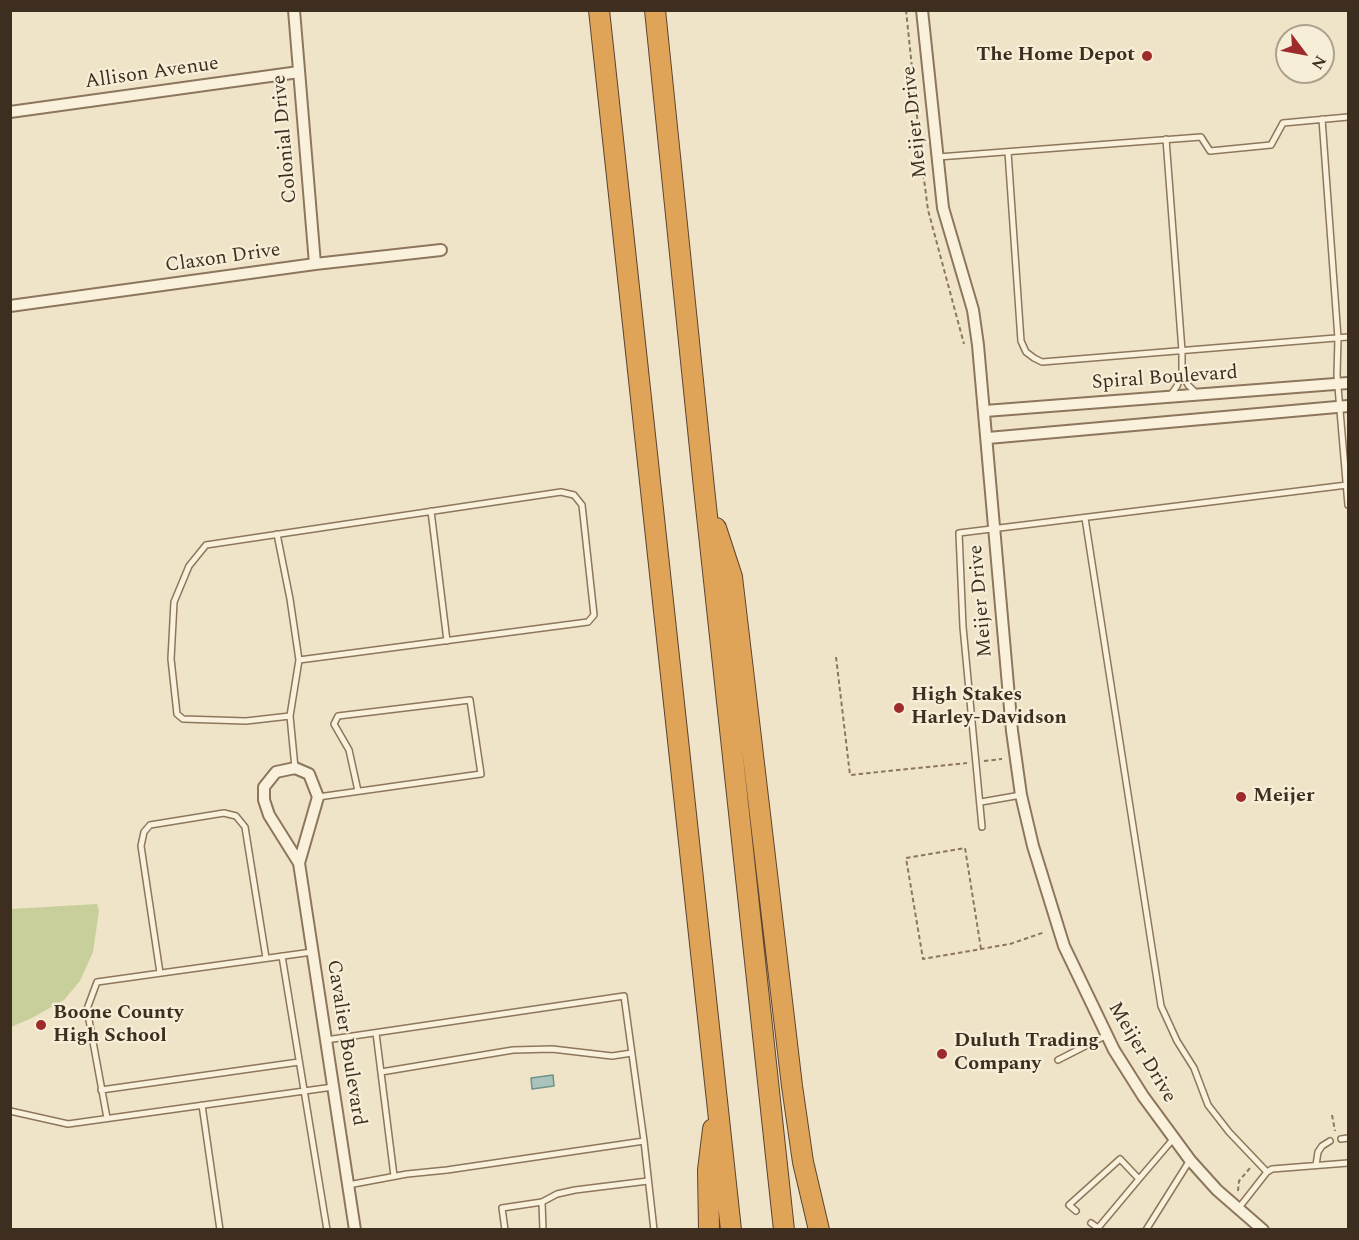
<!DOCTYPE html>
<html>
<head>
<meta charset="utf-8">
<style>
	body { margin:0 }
	#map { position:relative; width:1359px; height:1240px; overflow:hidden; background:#f0e4c8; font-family:Spectral,serif }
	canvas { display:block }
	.frame { position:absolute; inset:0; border:12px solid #3d2e20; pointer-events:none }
	.north { position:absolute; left:1275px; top:24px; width:60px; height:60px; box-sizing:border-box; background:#f7eed8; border:2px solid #ada18e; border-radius:50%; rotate:122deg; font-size:16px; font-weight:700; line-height:24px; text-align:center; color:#3d2e20 }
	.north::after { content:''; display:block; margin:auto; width:21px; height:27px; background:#9e2a2b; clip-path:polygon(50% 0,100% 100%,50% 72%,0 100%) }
</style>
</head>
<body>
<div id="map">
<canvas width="1359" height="1240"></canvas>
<div class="frame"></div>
<div class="north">N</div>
</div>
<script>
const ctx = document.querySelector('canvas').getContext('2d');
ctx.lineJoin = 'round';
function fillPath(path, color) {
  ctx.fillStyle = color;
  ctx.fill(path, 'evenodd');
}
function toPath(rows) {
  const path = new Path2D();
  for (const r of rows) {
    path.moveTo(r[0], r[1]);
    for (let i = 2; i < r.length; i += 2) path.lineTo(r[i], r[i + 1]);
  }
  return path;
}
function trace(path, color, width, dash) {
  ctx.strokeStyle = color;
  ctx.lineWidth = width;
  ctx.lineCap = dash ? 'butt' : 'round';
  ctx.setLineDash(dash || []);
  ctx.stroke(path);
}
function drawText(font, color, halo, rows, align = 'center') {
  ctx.font = font + ' Spectral,serif';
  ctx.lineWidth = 4.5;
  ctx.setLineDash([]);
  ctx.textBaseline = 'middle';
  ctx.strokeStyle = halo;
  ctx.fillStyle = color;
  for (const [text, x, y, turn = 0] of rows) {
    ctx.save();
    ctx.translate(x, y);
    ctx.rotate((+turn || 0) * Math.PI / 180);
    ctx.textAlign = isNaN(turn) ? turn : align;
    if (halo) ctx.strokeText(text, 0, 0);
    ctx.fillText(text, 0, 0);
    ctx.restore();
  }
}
fillPath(toPath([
	[97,904,99,911,93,952,80,981,64,1000,32,1018,11,1027,11,909]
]), '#c9cf9b');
const water = toPath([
	[553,1075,554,1086,532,1089,531,1078,553,1075]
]);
fillPath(water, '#a9c4bc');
trace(water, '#6f938a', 1.5);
const service = toPath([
	[1322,119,1338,338,1337,375,1348,505],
	[1166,139,1182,351,1182,373,1177,386,1170,396],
	[1008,152,1021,341,1026,352,1034,358,1042,362,1348,337],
	[938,157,1201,137,1210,151,1271,145,1283,123,1348,117],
	[1182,373,1188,385,1196,393],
	[431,511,447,641],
	[1085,518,1161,1006,1177,1041,1194,1068,1208,1105,1229,1132,1267,1172,1272,1169,1348,1163],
	[277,534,290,599,299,660],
	[290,716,299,660,588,622,594,615,582,505,574,495,561,492,206,545,189,566,174,602,171,659,177,714,183,719,246,721,290,716,295,768],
	[318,797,481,774,470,700,338,716,334,724,349,750,358,791],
	[981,802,1021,795],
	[982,827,963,627,959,533,1347,485],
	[282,956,327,1230],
	[160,973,141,846,144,832,150,825,224,813,236,816,245,827,266,958],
	[376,1033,394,1176],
	[326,1040,624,996,644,1141,654,1230],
	[1058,1060,1107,1035],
	[381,1072,513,1050,552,1049,612,1056,632,1053],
	[101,1090,299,1062],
	[202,1105,220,1230],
	[10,1111,68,1124,333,1087],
	[107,1118,87,1009,97,982,312,952],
	[1341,1139,1348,1138],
	[1316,1165,1318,1152,1322,1146,1330,1141],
	[348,1185,407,1174,447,1170,644,1141],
	[542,1202,543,1230],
	[1238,1209,1267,1172],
	[1076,1211,1069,1205,1120,1159,1139,1179,1174,1138],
	[1091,1223,1098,1228,1139,1179],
	[505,1230,502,1208,542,1202,557,1194,575,1190,648,1181],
	[1146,1230,1190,1160]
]);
const minor = toPath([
	[294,10,315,264],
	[922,10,943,208,973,310,978,345,1012,731,1021,795,1033,846,1064,946,1114,1050,1143,1096,1190,1160,1217,1190,1263,1230],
	[10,112,299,72],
	[10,306,315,264,441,250],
	[985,411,1348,383],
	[988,438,1348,406],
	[299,863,318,797,309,774,295,768,276,772,264,787,264,800,269,815,299,863,355,1230]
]);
const motorway = toPath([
	[599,10,731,1230],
	[655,10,704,488,784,1230],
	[716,528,732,577,792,1086,803,1162,819,1230],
	[709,1230,708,1170,713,1129]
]);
trace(service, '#8d765c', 8);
trace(minor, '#8d765c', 14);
trace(motorway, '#5b4430', 22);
trace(toPath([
	[906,10,922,164,928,210,964,344],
	[836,657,850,775,967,763],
	[984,761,1002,759],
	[981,949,965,848,906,858,923,959,1010,944,1045,932],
	[1332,1115,1335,1131],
	[1238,1191,1239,1181,1250,1168]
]), '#8d765c', 2, [4.5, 3]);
trace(service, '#faf1dc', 5);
trace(minor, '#faf1dc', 10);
trace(motorway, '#e0a458', 20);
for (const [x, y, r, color] of [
	[1147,56,6,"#9e2a2b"],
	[899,708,6,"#9e2a2b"],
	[1241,797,6,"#9e2a2b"],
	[41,1025,6,"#9e2a2b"],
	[942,1054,6,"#9e2a2b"]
]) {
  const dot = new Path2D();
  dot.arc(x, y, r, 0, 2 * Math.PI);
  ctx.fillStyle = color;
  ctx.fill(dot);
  trace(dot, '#f7eed8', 2);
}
drawText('bold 20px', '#3d2e20', '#f7eed8', [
	["The Home Depot",1135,56,"right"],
	["High Stakes",911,696],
	["Harley-Davidson",911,719],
	["Meijer",1253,797],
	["Boone County",53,1014],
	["High School",53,1037],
	["Duluth Trading",954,1042],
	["Company",954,1065]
], 'left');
drawText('20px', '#3d2e20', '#f7eed8', [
	["Allison Avenue",152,74,-8],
	["Meijer Drive",916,122,-96],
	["Colonial Drive",286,139,-95],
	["Claxon Drive",223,259,-8],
	["Spiral Boulevard",1165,379,-4],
	["Meijer Drive",982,601,-95],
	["Cavalier Boulevard",345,1043,81],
	["Meijer Drive",1141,1053,59]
]);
</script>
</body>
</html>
